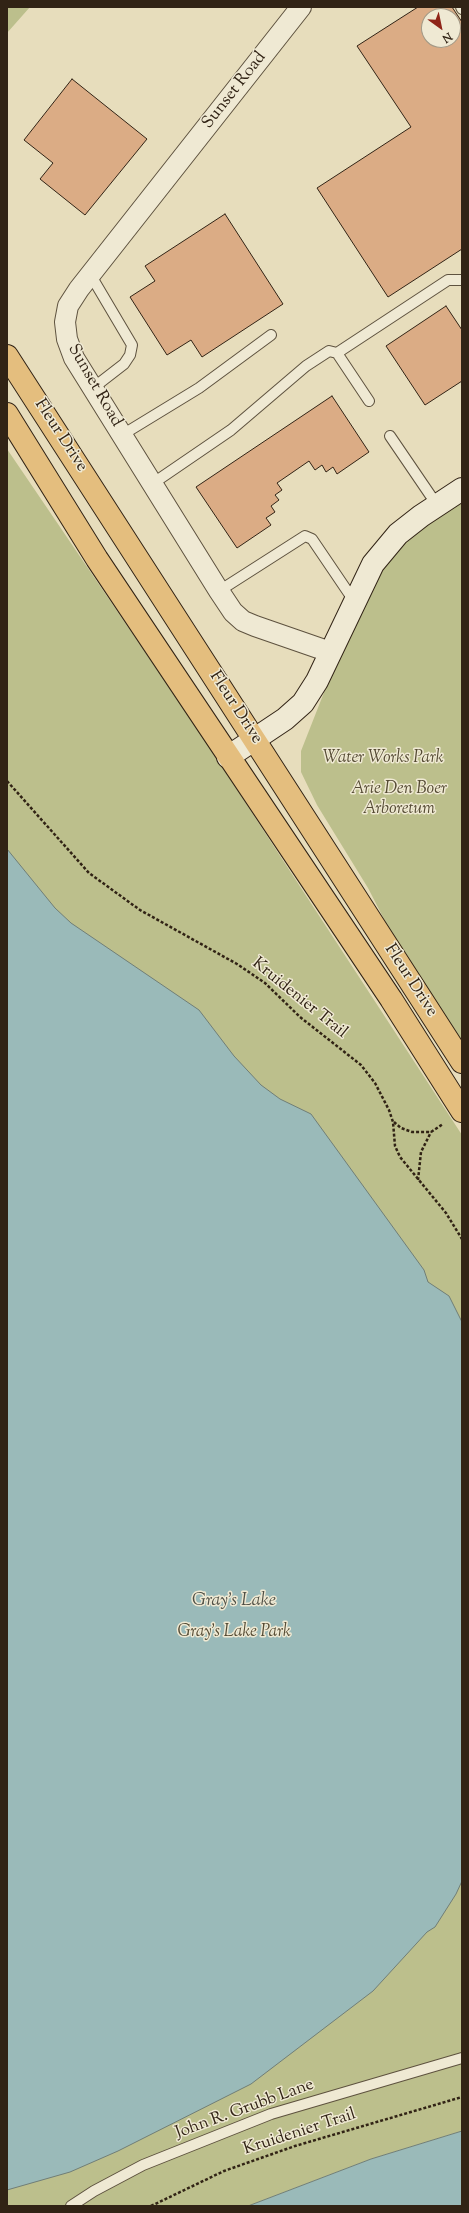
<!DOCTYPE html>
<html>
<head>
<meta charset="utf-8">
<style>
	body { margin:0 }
	#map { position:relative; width:469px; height:2213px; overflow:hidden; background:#e7ddbc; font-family:"Sorts Mill Goudy",serif }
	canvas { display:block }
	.frame { position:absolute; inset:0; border:8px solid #312315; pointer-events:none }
	.north { position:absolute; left:421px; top:8px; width:40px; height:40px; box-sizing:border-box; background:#efe9d3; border:1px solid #a39a87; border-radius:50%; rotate:147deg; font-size:11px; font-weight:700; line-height:16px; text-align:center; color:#312315 }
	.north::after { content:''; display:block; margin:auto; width:14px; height:18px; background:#8f2418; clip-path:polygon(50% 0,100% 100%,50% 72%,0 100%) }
</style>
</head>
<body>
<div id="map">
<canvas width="469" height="2213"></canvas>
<div class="frame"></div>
<div class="north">N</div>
</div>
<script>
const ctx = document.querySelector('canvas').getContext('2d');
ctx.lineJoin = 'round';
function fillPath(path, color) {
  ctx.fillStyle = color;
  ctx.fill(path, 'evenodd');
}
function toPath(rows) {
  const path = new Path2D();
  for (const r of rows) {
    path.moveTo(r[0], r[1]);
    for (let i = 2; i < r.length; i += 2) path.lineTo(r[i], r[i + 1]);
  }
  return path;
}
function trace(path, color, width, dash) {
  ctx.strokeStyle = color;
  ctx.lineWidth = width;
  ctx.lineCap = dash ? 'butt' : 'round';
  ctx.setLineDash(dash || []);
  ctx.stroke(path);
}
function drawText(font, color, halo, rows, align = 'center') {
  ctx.font = font + ' "Sorts Mill Goudy",serif';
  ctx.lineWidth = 3;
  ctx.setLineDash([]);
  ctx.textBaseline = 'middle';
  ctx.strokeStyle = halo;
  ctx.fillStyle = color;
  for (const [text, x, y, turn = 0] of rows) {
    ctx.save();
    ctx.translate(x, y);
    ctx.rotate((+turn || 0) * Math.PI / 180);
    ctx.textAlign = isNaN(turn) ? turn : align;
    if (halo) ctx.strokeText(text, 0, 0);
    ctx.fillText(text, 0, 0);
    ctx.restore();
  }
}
fillPath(toPath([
	[7,7,30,7,7,33],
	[7,449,202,736,462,1135,462,2131,371,2159,248,2206,7,2206],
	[462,499,462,1042,386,923,368,888,317,805,301,772,301,751,358,606,376,569,411,533]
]), '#bcbf8c');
const water = toPath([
	[7,849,55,908,71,923,199,1010,234,1056,261,1085,280,1099,311,1114,424,1270,428,1282,449,1296,462,1322,462,1881,456,1894,435,1927,427,1932,373,1991,251,2084,118,2151,70,2172,7,2190,7,849],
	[462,2131,462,2206,248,2206,371,2159,462,2131]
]);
fillPath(water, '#9abab9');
trace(water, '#707e77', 1);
const building = toPath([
	[418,7,452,7,462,22,462,249,388,297,317,188,411,127,357,46,418,7],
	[429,16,453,16,453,40,429,40,429,16],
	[72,79,147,139,85,215,40,179,53,163,24,140,72,79],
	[225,214,283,304,202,357,191,340,167,355,130,297,155,281,145,266,225,214],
	[446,306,462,330,462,381,425,405,386,346,446,306],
	[332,396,369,452,337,474,333,467,326,472,322,465,315,470,309,461,277,483,282,490,275,495,279,500,271,506,275,512,266,518,271,525,237,548,196,487,332,396]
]);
fillPath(building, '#dbac85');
trace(building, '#312315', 1);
const lane = toPath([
	[461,7,462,9],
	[90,274,132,345,130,355,124,364,93,388],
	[337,353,369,401],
	[122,435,199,388,271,335],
	[390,436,437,505],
	[152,484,231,430,306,366,329,351,337,353,448,280,462,280],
	[219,591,305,536,312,539,354,601],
	[71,2206,94,2191,143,2165,271,2114,462,2058]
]);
const street = toPath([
	[301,7,79,289,68,306,65,322,67,339,74,358,219,591,233,612,243,621,255,626,330,652]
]);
const secondary = toPath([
	[228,757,285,719,303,703,317,681,373,564,398,534,421,516,462,489]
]);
const primary = toPath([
	[7,356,462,1062],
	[7,414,97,559,391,999,462,1111]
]);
trace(lane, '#5e523f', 12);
trace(street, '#5e523f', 22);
trace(secondary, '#312315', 24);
trace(primary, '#312315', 24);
trace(toPath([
	[7,781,89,873,140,910,237,964,265,983,300,1017,361,1065,375,1083,389,1110,393,1122,395,1146,400,1157,446,1213,462,1239],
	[394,1122,401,1128,412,1132,431,1132,443,1124],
	[418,1180,421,1152,431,1132],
	[151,2206,224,2171,295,2146,462,2097]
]), '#312315', 2.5, [3, 2]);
trace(lane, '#efe9d3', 10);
trace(street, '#efe9d3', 20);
trace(secondary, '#efe9d3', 22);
trace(primary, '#e4be7e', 22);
drawText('17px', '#312315', '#efe9d3', [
	["Sunset Road",235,91,-52],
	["Sunset Road",94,386,60],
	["Fleur Drive",60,436,57],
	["Fleur Drive",235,708,57],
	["Fleur Drive",410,981,57],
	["Kruidenier Trail",299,999,39],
	["John R. Grubb Lane",245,2110,-20],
	["Kruidenier Trail",300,2133,-18]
]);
drawText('italic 17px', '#544a33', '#efe9d3', [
	["Water Works Park",383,759],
	["Arie Den Boer",399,790],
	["Arboretum",399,810],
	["Gray's Lake Park",234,1633]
]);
drawText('italic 18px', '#505046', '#efe9d3', [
	["Gray's Lake",234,1602]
]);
</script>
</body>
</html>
